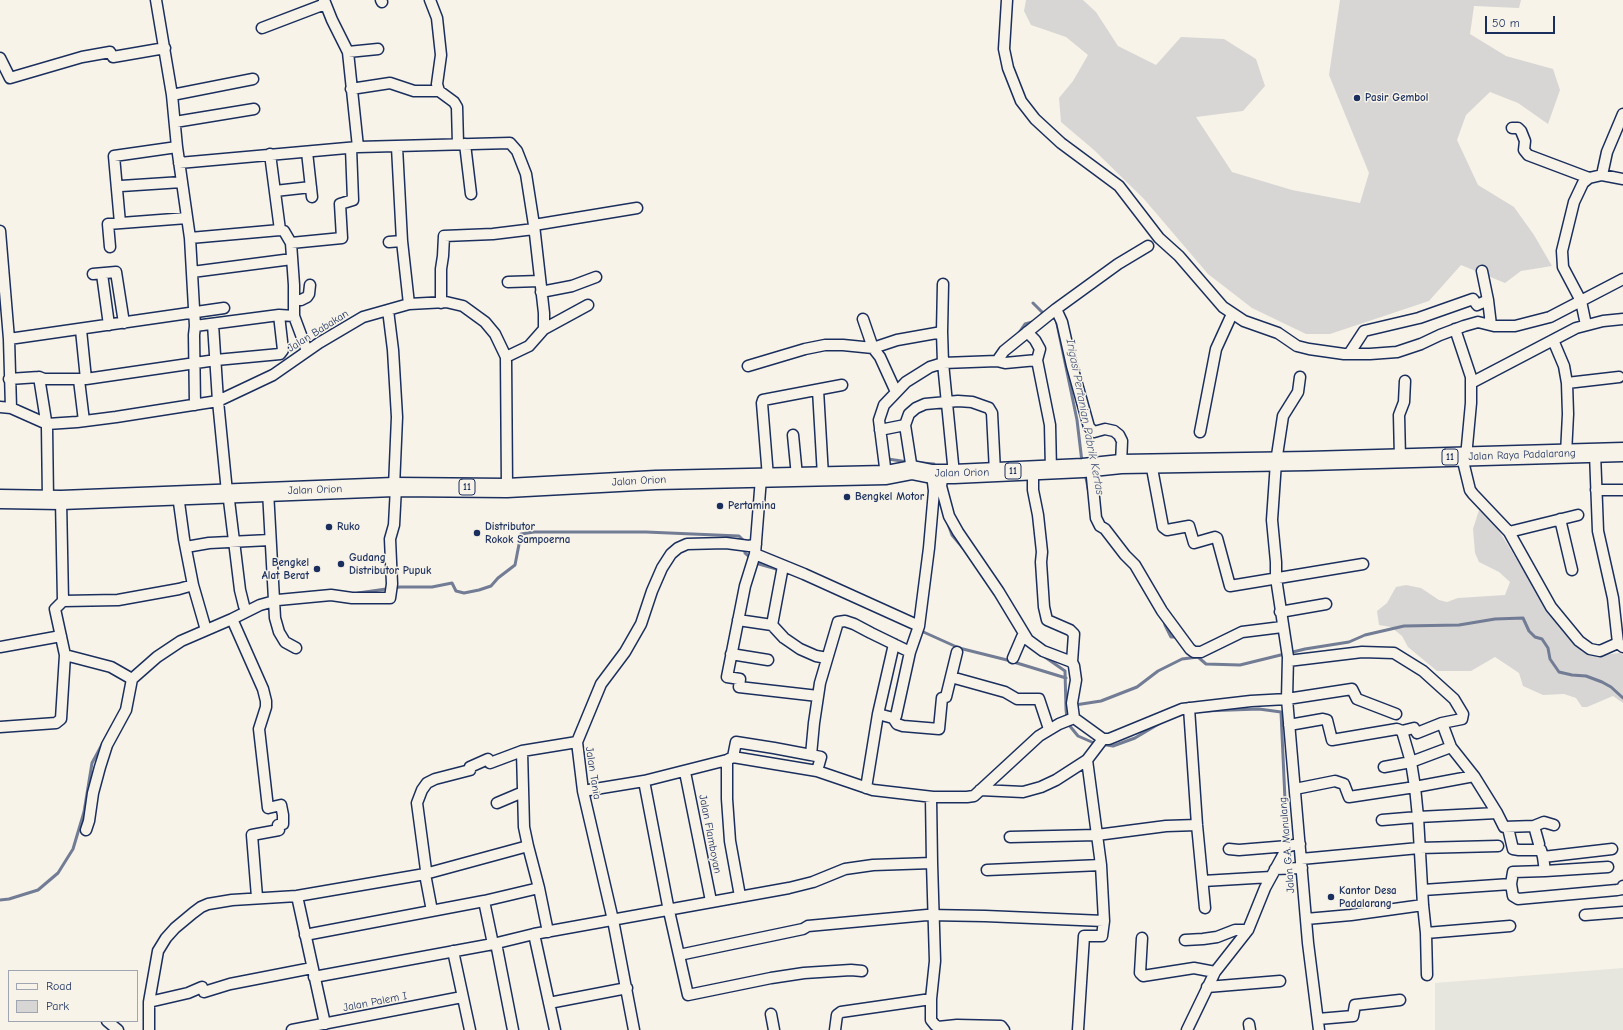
<!DOCTYPE html>
<html>
<head>
<meta charset="utf-8">
<style>
	body { margin:0 }
	#map { position:relative; width:1623px; height:1030px; overflow:hidden; background:#f7f3e8; font-family:"Comic Neue",sans-serif }
	canvas { display:block }
	.legend { position:absolute; left:8px; top:970px; width:130px; height:52px; box-sizing:border-box; background:#f7f3e8; border:1px solid #9fa5b1; margin:0; padding:5px 7px; list-style:none; font-size:12px; color:#1b2f5e }
	.legend li { display:flex; align-items:center; gap:8px; height:20px }
	.legend b { width:20px; border:1px solid #9fa5b1 }
	.scale { position:absolute; left:1485px; top:16px; width:70px; height:18px; box-sizing:border-box; border:2px solid #1b2f5e; border-top:0; padding-left:5px; font-size:12px; line-height:14px; white-space:nowrap; color:#1b2f5e; -webkit-text-stroke:3px #f7f3e8; paint-order:stroke }
</style>
</head>
<body>
<div id="map">
<canvas width="1623" height="1030"></canvas>
<ul class="legend">
<li><b style="height:5px;background:#f7f3e8"></b>Road</li>
<li><b style="height:11px;background:#d7d6d4"></b>Park</li>
</ul>
<div class="scale">50 m</div>
</div>
<script>
const ctx = document.querySelector('canvas').getContext('2d');
ctx.lineJoin = 'round';
function fillPath(path, color) {
  ctx.fillStyle = color;
  ctx.fill(path, 'evenodd');
}
function toPath(rows) {
  const path = new Path2D();
  for (const r of rows) {
    path.moveTo(r[0], r[1]);
    for (let i = 2; i < r.length; i += 2) path.lineTo(r[i], r[i + 1]);
  }
  return path;
}
function trace(path, color, width, dash) {
  ctx.strokeStyle = color;
  ctx.lineWidth = width;
  ctx.lineCap = dash ? 'butt' : 'round';
  ctx.setLineDash(dash || []);
  ctx.stroke(path);
}
function drawText(font, color, halo, rows, align = 'center') {
  ctx.font = font + ' "Comic Neue",sans-serif';
  ctx.lineWidth = 3;
  ctx.setLineDash([]);
  ctx.textBaseline = 'middle';
  ctx.strokeStyle = halo;
  ctx.fillStyle = color;
  for (const [text, x, y, turn = 0] of rows) {
    ctx.save();
    ctx.translate(x, y);
    ctx.rotate((+turn || 0) * Math.PI / 180);
    ctx.textAlign = isNaN(turn) ? turn : align;
    if (halo) ctx.strokeText(text, 0, 0);
    ctx.fillText(text, 0, 0);
    ctx.restore();
  }
}
fillPath(toPath([
	[1623,968,1623,1030,1435,1030,1435,983]
]), '#e6e5de');
fillPath(toPath([
	[1026,0,1083,0,1096,12,1118,46,1156,65,1181,37,1224,39,1256,59,1265,86,1243,111,1196,117,1232,172,1292,190,1360,203,1369,173,1329,75,1340,0,1521,0,1519,8,1474,6,1470,34,1506,56,1553,69,1560,90,1548,124,1518,103,1490,92,1466,115,1457,140,1478,185,1514,207,1534,235,1552,266,1521,271,1505,283,1461,265,1429,301,1330,334,1306,334,1252,308,1208,274,1144,199,1094,150,1061,122,1059,98,1073,81,1088,55,1066,37,1031,25,1024,11],
	[1479,510,1496,526,1540,597,1572,636,1602,655,1620,653,1623,655,1623,703,1613,696,1587,707,1582,707,1576,698,1564,694,1543,695,1523,686,1519,673,1495,657,1471,671,1437,671,1408,647,1402,636,1391,627,1379,625,1377,611,1387,603,1396,587,1406,585,1421,588,1439,600,1447,602,1458,598,1505,595,1510,582,1499,572,1479,562,1475,553,1473,529]
]), '#d7d6d4');
trace(toPath([
	[1033,303,1046,316,1056,319,1077,420,1082,462],
	[1018,334,1025,324,1036,321],
	[888,459,908,462],
	[922,463,934,464,935,468],
	[1085,473,1089,493],
	[947,521,952,535,963,548],
	[755,561,759,564,780,570],
	[358,593,400,587,432,587,452,583,456,591,464,593,479,590,491,586,498,578,515,565,521,534,534,532,646,532,739,536,743,540,745,553,751,558],
	[1164,619,1165,625,1171,637,1179,637],
	[919,630,959,648,1007,660,1066,678],
	[1042,655,1065,671,1066,709,1067,719],
	[1075,705,1101,701,1137,687,1158,671,1182,659,1198,657,1206,664,1240,665,1305,649,1349,642,1365,635,1404,626,1459,625,1495,619,1523,618,1529,631,1535,637,1542,639,1548,648,1550,659,1559,672,1572,675,1586,676,1602,682,1611,687,1623,698],
	[1203,711,1259,709,1281,712,1285,800,1285,844],
	[1068,722,1069,725,1078,736,1094,743,1113,746,1135,738,1162,722],
	[0,900,9,899,38,890,58,873,73,849,84,812,92,763,112,726]
]), '#727c95', 3);
const street = toPath([
	[156,0,172,95,177,147,190,238,195,326,194,335,195,405],
	[324,0,332,20,348,52,358,147],
	[381,0,382,2],
	[430,0,437,18,441,55,437,84,439,91,454,102,457,107,458,144],
	[1007,0,1004,49,1008,68,1021,101,1035,119,1061,143,1119,186,1159,238,1179,256,1223,307,1244,321,1278,333,1297,346,1309,349,1344,354,1370,354,1397,352,1421,344,1440,335,1464,326,1478,322,1494,326,1515,326,1550,317,1623,279],
	[262,28,325,4],
	[348,52,378,49],
	[0,58,10,78,82,57,110,52,113,57,165,48],
	[351,89,390,83,414,91,439,91],
	[172,95,253,79],
	[175,122,254,109],
	[1512,128,1518,128,1521,131,1525,141,1524,150,1528,155,1589,178],
	[465,144,471,194],
	[397,147,402,241,409,304],
	[307,152,312,197],
	[270,154,280,230],
	[179,163,358,147,510,143,517,151,526,174,534,225,544,313,544,329,529,346,506,357],
	[1602,175,1607,152,1623,114],
	[121,186,182,182],
	[275,191,311,187],
	[120,223,114,156,177,147],
	[534,225,637,208],
	[0,231,9,339,11,408],
	[190,238,280,230,284,231,291,243,294,285,294,316],
	[389,242,402,241],
	[291,243,342,238,340,204,353,200,351,148],
	[110,247,108,224,187,218],
	[1482,271,1488,300,1491,325],
	[192,272,292,259],
	[93,274,116,272,124,323],
	[102,274,109,325],
	[508,282,540,281],
	[943,284,942,332,943,363,954,474],
	[541,292,572,286,596,277],
	[294,300,301,300,307,297,309,294,310,285],
	[441,303,441,269,443,256,444,236,493,234,534,229],
	[1056,309,1062,322,1072,366,1089,427,1094,432,1105,429,1114,431,1119,435,1122,441,1121,464],
	[388,310,393,350,397,417,394,487],
	[863,319,873,348,880,357,896,392],
	[213,324,218,401,227,492],
	[1586,325,1581,301,1563,267,1562,251,1574,202,1583,183,1589,178,1602,175,1623,179],
	[195,326,279,315,294,316,307,351],
	[544,329,588,305],
	[1455,329,1471,377,1471,403,1466,457],
	[81,330,86,379],
	[1027,332,1035,340,1040,349,1037,360,1050,425,1051,470],
	[9,339,224,308],
	[1553,340,1564,366,1567,383,1568,414,1566,454],
	[1349,354,1364,331,1419,318,1473,299,1477,305,1488,300],
	[997,361,1004,351,1056,309,1118,264,1148,246],
	[748,366,805,349,825,345,843,345,873,348,897,340,942,332],
	[39,377,47,427,48,500],
	[1300,377,1298,392,1283,416,1276,462,1272,520,1276,562,1276,578,1288,657,1287,699,1308,943,1319,1030],
	[9,379,39,377,44,379,86,379,216,360,280,354,283,350,279,315],
	[79,380,84,421],
	[1471,383,1576,328,1603,321,1623,319],
	[1567,383,1619,377],
	[818,390,823,476],
	[0,407,11,408,47,424,77,422,116,417,218,401,273,375,319,343,363,317,409,304,446,302,463,306,485,322,495,334,506,357,507,488],
	[880,430,905,425],
	[1200,432,1216,349,1232,314],
	[793,435,797,476],
	[1595,453,1598,531,1613,598,1618,643,1623,647],
	[1462,457,1470,490,1473,494,1509,532,1551,607,1579,641,1590,649,1600,651,1618,643],
	[1400,458,1399,415,1404,402,1405,381],
	[1151,463,1163,527,1167,530,1189,526,1194,543,1215,537,1217,538,1230,586,1363,564],
	[1091,467,1096,518,1100,526,1105,529,1125,555,1135,565,1162,611,1190,649,1194,652,1201,652,1242,632,1282,627],
	[912,470,905,425,909,414,916,408,925,404,958,401,972,402,989,408,992,413,995,472],
	[1033,470,1033,490,1038,515,1042,552,1041,562,1044,607,1047,620,1070,630,1074,634,1072,662],
	[943,474,941,486,949,516,958,532,999,592,1028,640,1043,651,1072,662,1074,666,1076,680,1072,703,1074,718],
	[886,475,879,420,884,405,906,382,930,367,943,363,997,361,1005,363,1037,360],
	[768,477,762,403,763,400,842,385],
	[761,478,755,554,745,586,727,677,740,679,739,687,818,696],
	[1596,490,1623,490],
	[268,491,275,618,279,632,285,642,296,648],
	[228,492,240,590,244,606,247,611],
	[178,495,184,539,193,585,206,630],
	[1560,519,1572,570],
	[1509,532,1578,515],
	[186,547,209,543,270,540],
	[755,554,804,574,919,626],
	[63,601,118,600,179,589,193,585],
	[1280,612,1326,604],
	[232,619,263,689,266,701,266,707,259,729,268,808,281,805,283,815,283,824,278,825,279,830,252,835,257,897],
	[738,620,772,625,784,638,800,649,816,656,827,658],
	[772,625,783,566],
	[0,647,61,636],
	[731,654,768,660],
	[65,655,111,667,132,679],
	[1013,658,1022,637,1024,634],
	[1288,661,1362,652,1394,653,1423,671,1454,699,1463,714,1462,719,1442,723,1417,733,1414,728,1402,731],
	[951,677,1005,692,1017,699,1039,699,1049,729],
	[1189,708,1197,825,1205,908],
	[878,714,893,718,896,716,910,652,919,626,929,548,934,491,932,474],
	[893,718,897,724,903,726,939,729,942,698,946,697,957,652],
	[1442,723,1451,747,1474,776,1497,813,1504,827,1534,826,1544,822,1554,825],
	[1289,725,1323,719,1327,720,1332,740,1397,729,1402,731,1411,762,1415,787,1418,817,1423,905,1426,933,1427,975],
	[0,727,56,723,61,719,65,655,55,609,63,601,61,500],
	[522,751,524,827,528,846],
	[733,757,817,771,873,790,933,797,967,797,974,796,1039,736,1059,724,1074,718,1103,739,1109,739,1182,709,1251,701,1287,699,1352,689,1357,699,1396,714],
	[1384,767,1411,762,1451,747],
	[817,771,821,757,811,755,814,723,820,683,838,622,845,621,854,624,871,633,910,652],
	[685,772,711,901],
	[644,781,727,760],
	[866,788,878,714,894,644],
	[1295,789,1335,781,1344,784,1349,797,1415,787,1474,776],
	[980,790,1023,792,1041,787,1056,780,1087,760],
	[583,791,644,781,669,911,688,995,771,978,804,973,851,970,862,971],
	[931,797,932,863],
	[497,803,523,792],
	[1382,820,1418,817,1497,813],
	[1534,826,1539,844],
	[1508,828,1513,849,1519,850,1541,850,1543,857],
	[86,830,89,821,93,793,100,767,107,745,126,710,132,679,157,657,181,641,232,619,260,605,278,600,331,595,352,598,390,598,392,584,390,539,394,525,396,487],
	[1010,837,1097,835,1166,826,1197,825],
	[1229,849,1239,850,1288,846],
	[1612,849,1543,857,1545,871,1513,872,1511,884,1513,896,1518,899,1617,890,1622,889,1623,886],
	[1301,859,1419,848,1498,846],
	[1275,869,1302,868],
	[987,870,1101,865],
	[1545,871,1608,867],
	[1203,881,1271,877],
	[1423,890,1511,884],
	[297,896,325,1024],
	[740,896,730,841,727,799,727,760,733,757,736,742,774,748,811,755],
	[484,901,493,944],
	[432,911,425,874,426,870,417,803,422,790,427,783,435,779,470,770,470,767,488,759,490,763,522,751,577,742],
	[1585,915,1623,912],
	[1306,919,1351,915,1423,905],
	[1426,933,1510,926],
	[534,934,555,1030],
	[305,935,484,901,539,888],
	[1142,938,1140,973,1143,976,1194,968,1215,972],
	[1185,940,1203,939,1217,937,1235,930,1248,930],
	[496,943,513,1030],
	[453,951,470,1030],
	[679,955,803,929,808,926,927,915,985,916,1104,921],
	[314,977,493,944,534,934,789,888,813,882,845,869,873,865,932,863,935,961,931,999,931,1020,935,1025,938,1027,957,1025,957,1030],
	[1207,987,1280,981],
	[149,1002,188,993,202,987,204,992,230,984,312,968],
	[549,1003,627,988],
	[771,1014,774,1030],
	[1318,1019,1353,1016,1355,1005,1400,1000],
	[107,1021,118,1030],
	[1249,1024,1250,1030],
	[957,1025,1001,1026,1004,1030],
	[149,1030,149,1002,158,951,166,938,175,928,193,913,201,907,208,904,232,900,297,896,425,874,528,846,539,888,548,932],
	[292,1030,462,997],
	[634,1030,613,920,583,791,577,742,601,684,625,652,641,624,652,591,662,568,671,554,678,548,687,544,726,543,749,546,756,544],
	[835,1030,837,1015,841,1012,931,999],
	[1078,1030,1084,936,1102,936,1104,921,1101,865,1087,760,1103,739],
	[1187,1030,1215,972,1248,930,1265,888,1288,846,1300,844]
]);
const highway = toPath([
	[0,499,61,500,394,487,507,488,656,480,886,475,912,470,932,474,954,474,1083,468,1121,464,1308,461,1623,452]
]);
trace(street, '#1b2f5e', 13);
trace(highway, '#1b2f5e', 21);
trace(street, '#f7f3e8', 10);
trace(highway, '#f7f3e8', 18);
for (const [x, y, r, color] of [
	[1357,98,4,"#1b2f5e"],
	[847,497,4,"#1b2f5e"],
	[720,506,4,"#1b2f5e"],
	[329,527,4,"#1b2f5e"],
	[477,533,4,"#1b2f5e"],
	[341,564,4,"#1b2f5e"],
	[317,569,4,"#1b2f5e"],
	[1331,897,4,"#1b2f5e"]
]) {
  const dot = new Path2D();
  dot.arc(x, y, r, 0, 2 * Math.PI);
  ctx.fillStyle = color;
  ctx.fill(dot);
  trace(dot, '#f7f3e8', 1.5);
}
for (const [x, y, w] of [
	[1450,457,16],
	[1013,471,16],
	[467,487,16]
]) {
  const box = new Path2D();
  box.roundRect(x - w / 2, y - 8, w, 16, 3);
  ctx.fillStyle = '#f7f3e8';
  ctx.fill(box);
  trace(box, '#1b2f5e', 1);
}
drawText('bold 10px', '#1b2f5e', null, [
	["11",1450,457],
	["11",1013,471],
	["11",467,487]
]);
drawText('bold 11px', '#1b2f5e', '#f7f3e8', [
	["Pasir Gembol",1365,98],
	["Bengkel Motor",855,497],
	["Pertamina",728,506],
	["Ruko",337,527],
	["Distributor",485,527],
	["Rokok Sampoerna",485,540],
	["Gudang",349,558],
	["Distributor Pupuk",349,571],
	["Bengkel",309,563,"right"],
	["Alat Berat",309,576,"right"],
	["Kantor Desa",1339,891],
	["Padalarang",1339,904]
], 'left');
drawText('11px', '#1b2f5e', '#f7f3e8', [
	["Jalan Babakan",318,331,-32],
	["Jalan Raya Padalarang",1522,455,-2],
	["Jalan Orion",962,473,-1],
	["Jalan Orion",639,481,-3],
	["Jalan Orion",315,490,-2],
	["Jalan Tania",593,773,81],
	["Jalan Flamboyan",710,834,79],
	["Jalan G.A. Manulang",1287,845,-95],
	["Jalan Palem I",375,1002,-11]
]);
drawText('italic 12px', '#465679', '#f7f3e8', [
	["Irigasi Pertanian Pabrik Kertas",1085,417,79]
]);
</script>
</body>
</html>
